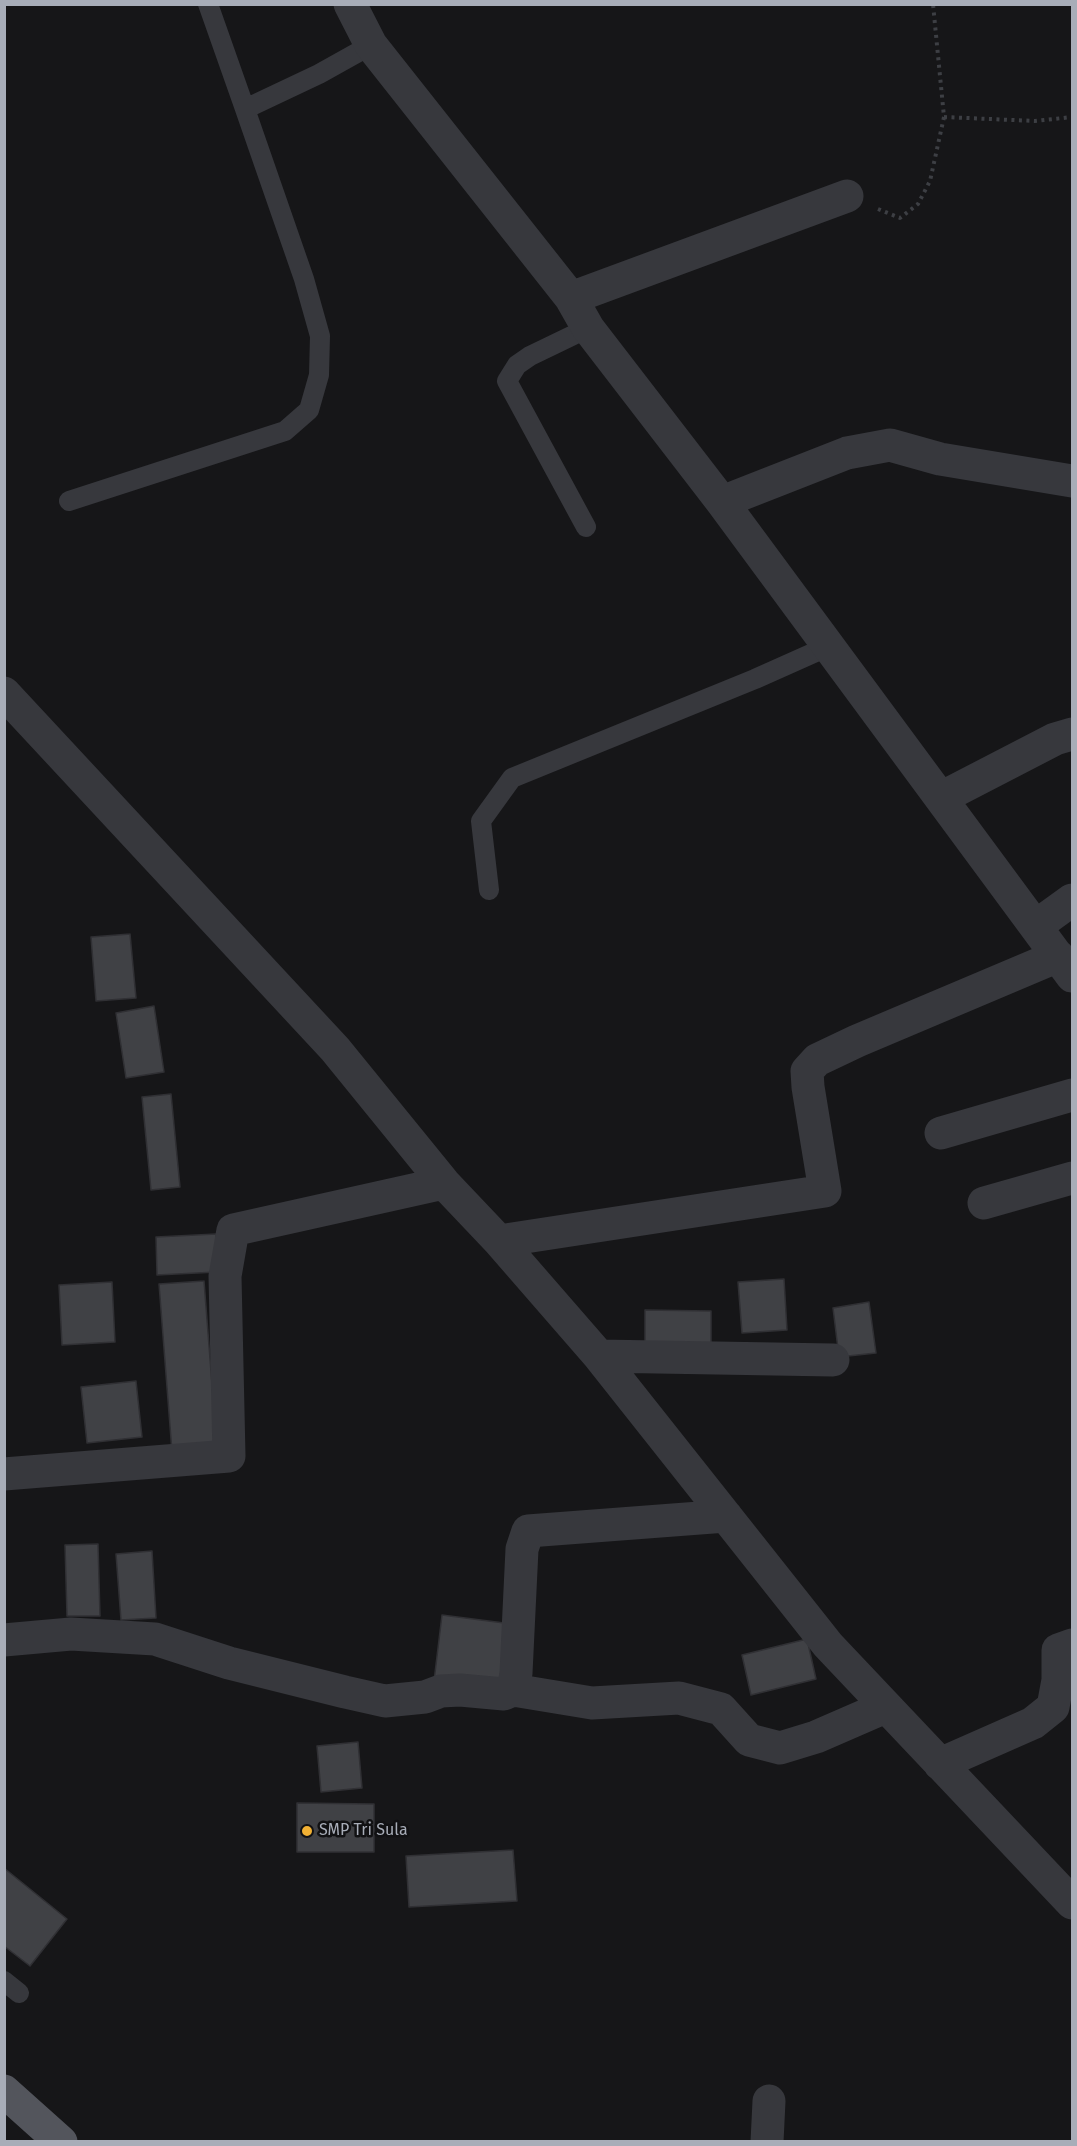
<!DOCTYPE html>
<html>
<head>
<meta charset="utf-8">
<style>
	body { margin:0 }
	#map { position:relative; width:1077px; height:2146px; overflow:hidden; background:#161618; font-family:"Fira Sans",sans-serif }
	canvas { display:block }
	.frame { position:absolute; inset:0; border:6px solid #a8adb8; pointer-events:none }
</style>
</head>
<body>
<div id="map">
<canvas width="1077" height="2146"></canvas>
<div class="frame"></div>
</div>
<script>
const ctx = document.querySelector('canvas').getContext('2d');
ctx.lineJoin = 'round';
function fillPath(path, color) {
  ctx.fillStyle = color;
  ctx.fill(path, 'evenodd');
}
function toPath(rows) {
  const path = new Path2D();
  for (const r of rows) {
    path.moveTo(r[0], r[1]);
    for (let i = 2; i < r.length; i += 2) path.lineTo(r[i], r[i + 1]);
  }
  return path;
}
function trace(path, color, width, dash) {
  ctx.strokeStyle = color;
  ctx.lineWidth = width;
  ctx.lineCap = dash ? 'butt' : 'round';
  ctx.setLineDash(dash || []);
  ctx.stroke(path);
}
function drawText(font, color, halo, rows, align = 'center') {
  ctx.font = font + ' "Fira Sans",sans-serif';
  ctx.lineWidth = 5;
  ctx.setLineDash([]);
  ctx.textBaseline = 'middle';
  ctx.strokeStyle = halo;
  ctx.fillStyle = color;
  for (const [text, x, y, turn = 0] of rows) {
    ctx.save();
    ctx.translate(x, y);
    ctx.rotate((+turn || 0) * Math.PI / 180);
    ctx.textAlign = isNaN(turn) ? turn : align;
    if (halo) ctx.strokeText(text, 0, 0);
    ctx.fillText(text, 0, 0);
    ctx.restore();
  }
}
const building = toPath([
	[130,934,136,998,96,1001,91,937,130,934],
	[154,1006,164,1072,126,1078,116,1013,154,1006],
	[171,1094,180,1187,151,1190,142,1097,171,1094],
	[216,1234,217,1272,157,1275,156,1237,216,1234],
	[784,1279,787,1330,742,1333,738,1282,784,1279],
	[204,1281,217,1449,172,1452,159,1284,204,1281],
	[112,1282,115,1342,62,1345,59,1285,112,1282],
	[869,1302,876,1353,839,1357,833,1308,869,1302],
	[645,1310,711,1311,711,1356,645,1355,645,1310],
	[136,1381,142,1437,87,1443,81,1387,136,1381],
	[98,1544,100,1616,67,1616,65,1545,98,1544],
	[152,1551,156,1618,121,1620,116,1554,152,1551],
	[442,1615,512,1624,503,1691,434,1681,442,1615],
	[807,1639,816,1679,751,1695,742,1655,807,1639],
	[358,1742,362,1788,321,1792,317,1746,358,1742],
	[297,1803,374,1804,374,1852,297,1852,297,1803],
	[513,1850,517,1901,409,1907,406,1856,513,1850],
	[4,1868,67,1919,30,1966,4,1946,4,1868]
]);
fillPath(building, '#404145');
trace(building, '#303034', 1.5);
trace(toPath([
	[944,117,1035,121,1072,117],
	[878,209,900,218,918,204,930,181,944,117,933,4]
]), '#3d3f44', 4, [3, 4.5]);
trace(toPath([
	[208,4,245,109],
	[69,501,285,431,309,410,319,375,320,336,304,279,245,109,319,74,371,45],
	[586,527,507,381,517,365,530,356,588,328],
	[489,890,481,821,512,778,755,679,829,646],
	[4,1981,19,1993]
]), '#37383d', 20);
trace(toPath([
	[350,4,371,45,571,298,588,328,722,502,1072,976],
	[571,298,847,196],
	[722,502,847,453,890,445,940,459,1072,481],
	[4,693,335,1049,444,1183,499,1241,599,1356,828,1645,1072,1903],
	[941,798,1055,739,1072,734],
	[1036,926,1072,900],
	[941,1133,1072,1095],
	[984,1203,1072,1178],
	[499,1241,825,1191,808,1087,807,1071,817,1060,857,1041,1058,956],
	[599,1356,833,1360],
	[4,1474,229,1456,225,1276,233,1230,444,1183],
	[4,1640,71,1634,155,1639,229,1663,345,1692,385,1701,425,1697,441,1691,460,1690,504,1694,513,1690,516,1673,522,1549,528,1531,726,1516],
	[513,1690,592,1703,679,1698,721,1709,749,1740,780,1748,816,1737,885,1707],
	[940,1764,1033,1723,1053,1707,1058,1680,1058,1650,1072,1645],
	[767,2142,769,2101]
]), '#37383d', 33);
trace(toPath([
	[4,2091,61,2142]
]), '#53555c', 33);
for (const [x, y, r, color] of [
	[307,1831,6,"#f2b134"]
]) {
  const dot = new Path2D();
  dot.arc(x, y, r, 0, 2 * Math.PI);
  ctx.fillStyle = color;
  ctx.fill(dot);
  trace(dot, '#111113', 2);
}
drawText('16px', '#a8adb8', '#111113', [
	["SMP Tri Sula",319,1831]
], 'left');
</script>
</body>
</html>
